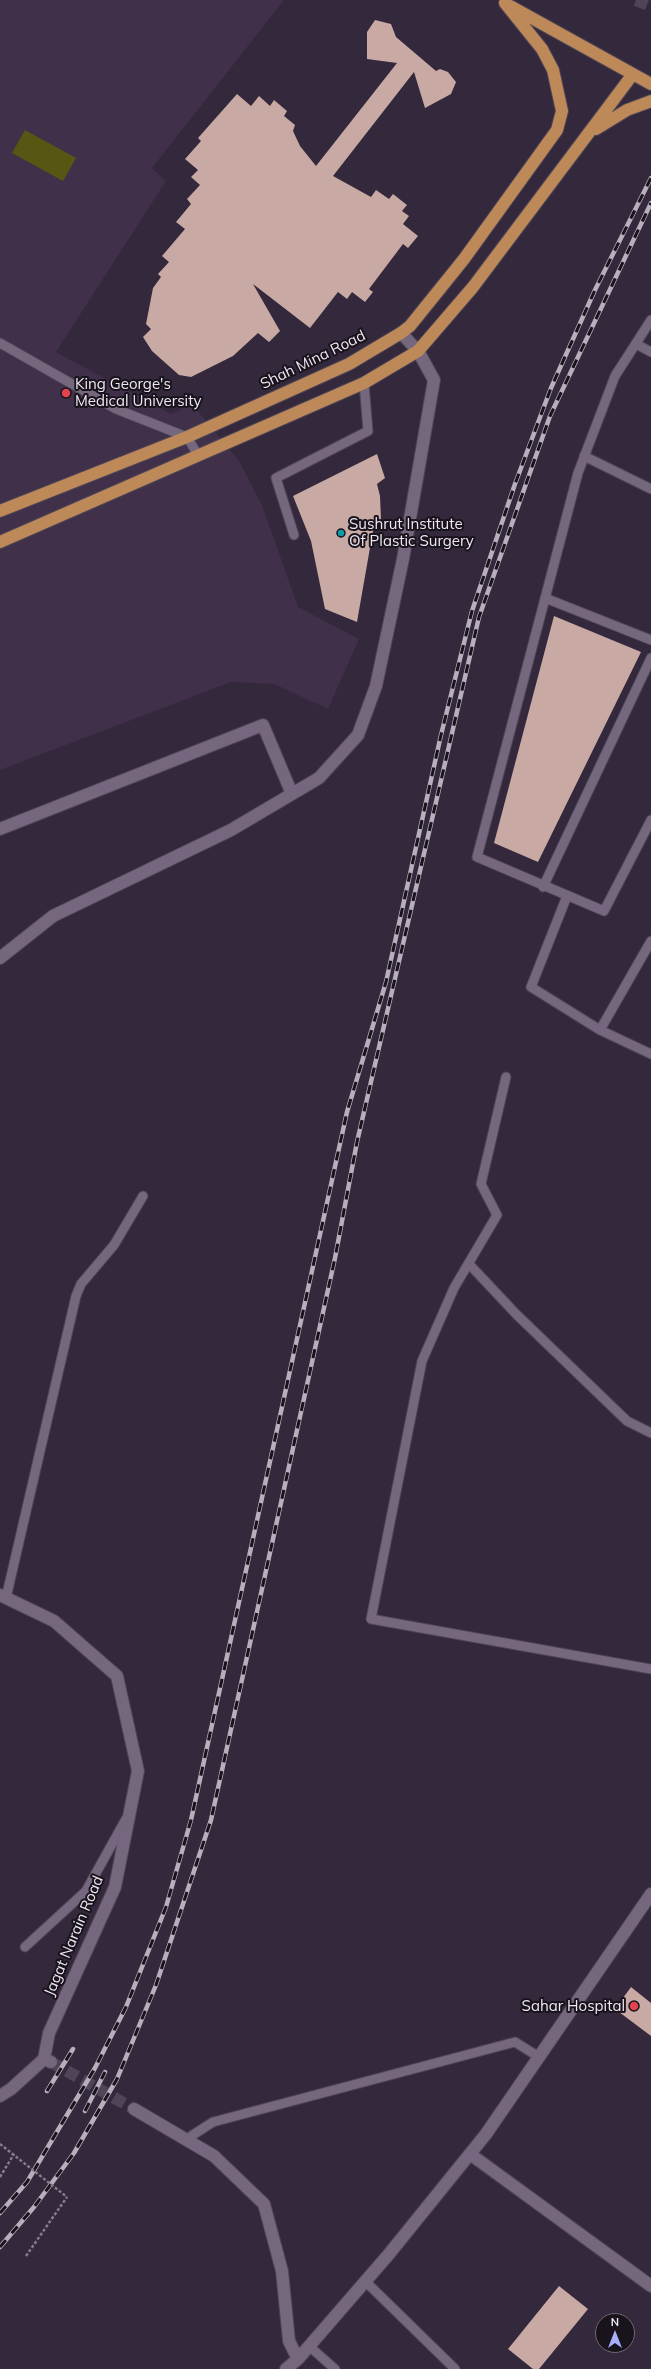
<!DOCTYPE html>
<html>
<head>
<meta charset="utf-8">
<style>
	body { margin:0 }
	#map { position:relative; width:651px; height:2369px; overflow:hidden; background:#34283c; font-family:Mulish,sans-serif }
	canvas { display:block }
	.north { position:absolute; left:595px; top:2313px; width:40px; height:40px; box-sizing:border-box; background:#19131c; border:1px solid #6e6872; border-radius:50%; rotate:0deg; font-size:11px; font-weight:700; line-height:16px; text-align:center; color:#eee7f4 }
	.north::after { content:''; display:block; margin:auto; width:14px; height:18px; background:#a8b0fc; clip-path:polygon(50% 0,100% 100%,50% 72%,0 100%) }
</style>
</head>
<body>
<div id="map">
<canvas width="651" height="2369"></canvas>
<div class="north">N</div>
</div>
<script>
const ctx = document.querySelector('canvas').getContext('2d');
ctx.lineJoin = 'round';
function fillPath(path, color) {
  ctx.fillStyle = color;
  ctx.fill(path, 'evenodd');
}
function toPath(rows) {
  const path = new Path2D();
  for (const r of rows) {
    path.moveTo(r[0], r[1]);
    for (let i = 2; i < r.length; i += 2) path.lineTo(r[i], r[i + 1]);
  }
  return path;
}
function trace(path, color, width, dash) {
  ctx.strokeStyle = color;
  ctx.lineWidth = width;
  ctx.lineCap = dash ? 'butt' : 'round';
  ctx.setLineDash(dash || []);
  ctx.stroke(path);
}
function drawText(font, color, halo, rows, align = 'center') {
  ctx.font = font + ' Mulish,sans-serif';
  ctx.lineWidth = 4;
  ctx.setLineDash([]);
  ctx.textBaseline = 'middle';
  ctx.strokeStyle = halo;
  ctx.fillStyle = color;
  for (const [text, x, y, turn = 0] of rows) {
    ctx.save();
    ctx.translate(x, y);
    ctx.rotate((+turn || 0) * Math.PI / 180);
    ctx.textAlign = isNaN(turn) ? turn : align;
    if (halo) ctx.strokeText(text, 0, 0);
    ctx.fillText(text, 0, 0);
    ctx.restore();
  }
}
fillPath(toPath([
	[0,0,284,0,152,168,166,181,56,352,171,414,192,404,239,461,262,505,298,607,359,639,328,709,274,684,231,682,0,770]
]), '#40304a');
fillPath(toPath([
	[25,130,76,158,63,181,12,153]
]), '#565712');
fillPath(toPath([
	[375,20,391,24,396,37,436,71,440,69,448,72,456,82,451,94,425,108,414,72,333,176,371,197,376,190,389,199,393,194,407,205,402,211,409,216,403,224,418,236,408,248,403,244,369,289,373,292,365,302,352,292,347,299,338,292,310,328,253,284,280,331,269,342,258,333,233,356,191,377,179,375,152,351,143,337,151,329,146,324,153,288,161,277,158,274,169,262,162,256,185,229,176,222,191,204,187,199,200,185,191,177,198,170,185,159,201,141,198,138,237,94,251,106,259,96,270,106,274,100,287,111,284,116,295,125,293,131,300,146,316,166,397,63,367,59,367,32],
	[377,454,385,478,377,484,380,496,381,520,374,525,357,622,325,609,311,541,293,496],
	[554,616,641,652,538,862,494,843],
	[631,1987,651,2003,651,2036,615,2009],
	[559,2286,588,2309,539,2369,533,2369,508,2349]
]), '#c9a9a3');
trace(toPath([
	[51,2062,134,2109]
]), '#504558', 12, [12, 6]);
trace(toPath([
	[636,0,651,6]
]), '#504558', 12, [12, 6]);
const lane = toPath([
	[651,320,615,376,578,473,477,857,604,911,651,820],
	[0,343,116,409,187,437,198,455],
	[636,344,651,352],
	[584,456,651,489],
	[294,535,276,478,368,431,364,383],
	[545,598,651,640],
	[543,887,651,658],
	[567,896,531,987,600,1030,651,941],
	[600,1030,651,1054],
	[506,1077,481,1184,497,1215,454,1288,422,1361,371,1619,651,1669],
	[469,1264,516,1314,627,1421,651,1433],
	[6,1598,76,1296,81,1284,114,1245,143,1196],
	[25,1947,86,1891,126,1819],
	[185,2140,213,2122,515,2042,539,2057],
	[365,2281,455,2369],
	[309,2346,335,2369]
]);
const street = toPath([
	[0,829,263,725,292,794],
	[0,958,53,916,231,830,319,778,358,735,376,686,403,559,434,380,418,351,401,333],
	[0,2096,11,2089,44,2059],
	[470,2154,651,2286]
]);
const secondary = toPath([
	[0,1595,54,1621,117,1676,138,1771,115,1887,49,2033,44,2059,51,2062],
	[134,2109,214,2156,264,2204,282,2271,289,2341,298,2359],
	[286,2369,298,2359,389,2254,486,2134,651,1894]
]);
const primary = toPath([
	[510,6,651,84],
	[596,129,627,110,651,101],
	[0,511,187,437,349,364,401,333,410,326,464,259,557,130,562,111,553,70,542,49,505,3],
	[0,542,364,383,418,351,473,287,633,74]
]);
trace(lane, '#4e4455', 11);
trace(street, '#4e4455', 14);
trace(secondary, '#4e4455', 14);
trace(primary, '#4e4455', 14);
trace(toPath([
	[0,2177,14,2154],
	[26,2256,67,2197]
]), '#867c8d', 2.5, [3, 2]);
trace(lane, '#74677e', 9);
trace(street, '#74677e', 12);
trace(secondary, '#74677e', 12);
trace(primary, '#bd8959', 12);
const rail = toPath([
	[47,2091,73,2049],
	[85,2111,105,2072],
	[0,2213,27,2182,95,2068,126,2007,166,1907,191,1820,347,1112,386,982,441,735,472,611,515,484,551,388,595,290,651,178],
	[0,2247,34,2207,74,2153,117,2079,156,1985,211,1820,335,1258,357,1142,479,617,550,416,651,203]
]);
trace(rail, '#b8afbe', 4.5);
trace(rail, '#19131c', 3, [9]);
trace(toPath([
	[0,2144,67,2197]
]), '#867c8d', 2.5, [3, 2]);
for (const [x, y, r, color] of [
	[66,393,5,"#e0444e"],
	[341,533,4,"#0f9aa8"],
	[634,2006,5,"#e0444e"]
]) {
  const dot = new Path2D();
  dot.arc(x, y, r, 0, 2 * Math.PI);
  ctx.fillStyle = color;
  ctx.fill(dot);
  trace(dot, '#19131c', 1.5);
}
drawText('15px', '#eee7f4', '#19131c', [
	["Shah Mina Road",313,360,-26],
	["Jagat Narain Road",74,1936,-67]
]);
drawText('15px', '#eee7f4', '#19131c', [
	["King George's",75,384],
	["Medical University",75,401],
	["Sushrut Institute",349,524],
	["Of Plastic Surgery",349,541],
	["Sahar Hospital",625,2006,"right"]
], 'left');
</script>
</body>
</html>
